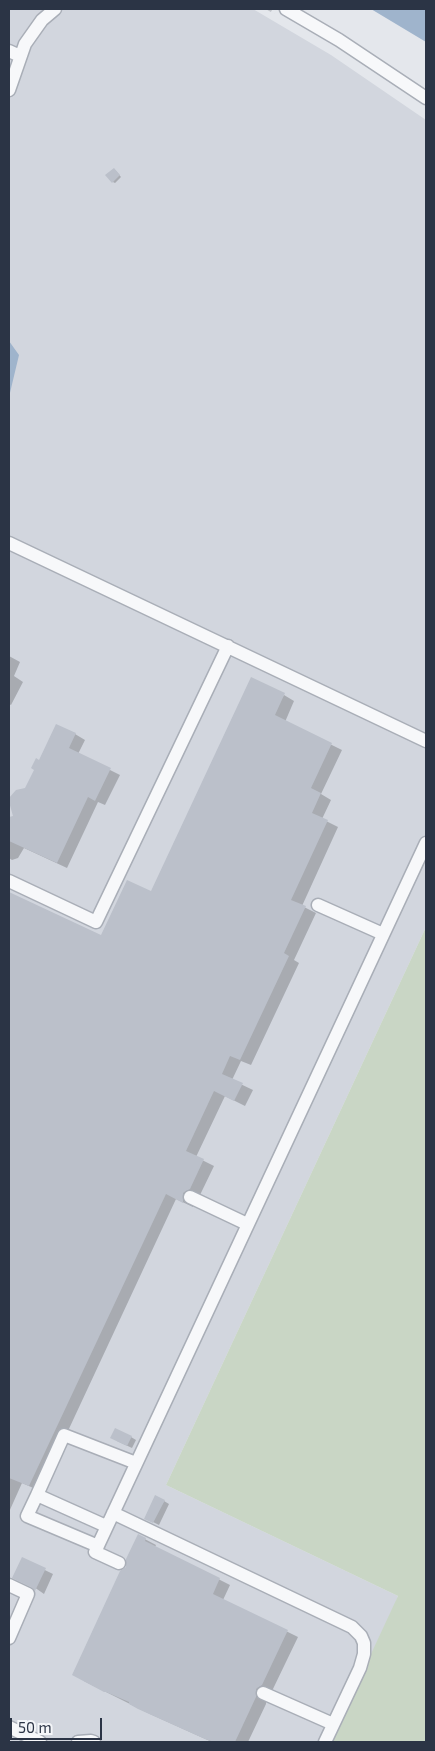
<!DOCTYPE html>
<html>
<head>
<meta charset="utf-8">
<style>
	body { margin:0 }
	#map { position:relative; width:435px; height:1751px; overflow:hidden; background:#e4e7ec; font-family:"Exo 2",sans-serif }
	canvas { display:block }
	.frame { position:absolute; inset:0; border:10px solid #2b3445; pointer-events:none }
	.scale { position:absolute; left:10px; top:1718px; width:92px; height:22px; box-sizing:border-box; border:2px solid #2b3445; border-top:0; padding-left:6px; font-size:15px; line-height:18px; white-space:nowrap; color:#2b3445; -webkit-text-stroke:4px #f4f6f9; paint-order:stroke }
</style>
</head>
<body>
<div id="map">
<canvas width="435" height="1751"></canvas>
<div class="frame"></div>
<div class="scale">50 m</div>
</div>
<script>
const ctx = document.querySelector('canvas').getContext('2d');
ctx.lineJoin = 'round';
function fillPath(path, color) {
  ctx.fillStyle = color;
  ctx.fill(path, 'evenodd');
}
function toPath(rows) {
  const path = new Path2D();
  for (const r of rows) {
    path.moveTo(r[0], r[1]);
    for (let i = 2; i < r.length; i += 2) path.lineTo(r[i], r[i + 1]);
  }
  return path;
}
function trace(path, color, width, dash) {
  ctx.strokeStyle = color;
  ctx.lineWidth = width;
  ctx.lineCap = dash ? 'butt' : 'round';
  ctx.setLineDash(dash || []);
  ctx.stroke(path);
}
fillPath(toPath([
	[9,9,253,9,331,55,426,120,426,927,166,1485,398,1596,346,1742,9,1742]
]), '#d2d6de');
fillPath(toPath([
	[426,927,426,1742,330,1742,398,1596,166,1485]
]), '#c9d6c5');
fillPath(toPath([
	[371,9,426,9,426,42],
	[9,341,19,355,9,397]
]), '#9fb4cc');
fillPath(toPath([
	[116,171,121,177,115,183,113,182],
	[9,656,20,662,14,676,23,682,11,705,9,704],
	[284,695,294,701,285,722,342,750,321,794,331,800,322,819,338,827,302,906,316,913,294,960,299,963,251,1065,241,1061,232,1080,253,1090,245,1106,225,1096,196,1157,214,1166,200,1195,193,1199,193,1207,176,1199,40,1491,22,1483,9,1512,9,894,101,937,152,892],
	[75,734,85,740,78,754,120,775,105,805,98,802,67,868,24,848,18,858,12,860,9,858,9,819,14,816,39,761],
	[131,1437,136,1440,132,1448,117,1441],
	[164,1501,169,1504,159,1525,151,1521],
	[139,1536,156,1545,155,1547,230,1585,223,1600,298,1637,272,1691,266,1695,266,1704,248,1742,212,1742,150,1714,84,1681],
	[22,1559,53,1574,44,1594,34,1587]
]), '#0003');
fillPath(toPath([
	[114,168,120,175,112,183,105,175],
	[251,677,285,693,275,715,332,743,311,788,321,793,312,813,328,820,291,900,306,906,284,953,289,956,240,1060,230,1056,222,1074,243,1083,234,1101,214,1091,186,1151,204,1159,190,1189,183,1193,183,1203,166,1194,29,1486,9,1478,9,892,101,935,127,880,151,891],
	[56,724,76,733,69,748,111,768,95,801,88,797,57,863,9,841,9,817,13,816,9,802,9,798,16,790,25,788,34,770,31,768,36,758,39,760],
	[115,1428,132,1436,127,1446,110,1438],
	[155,1495,165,1500,153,1523,144,1519],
	[138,1534,146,1538,145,1541,220,1578,213,1594,288,1630,262,1685,256,1689,256,1697,235,1742,214,1742,205,1739,138,1709,129,1704,129,1702,106,1692,104,1692,72,1675,120,1571,126,1567,126,1559],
	[22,1557,46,1568,35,1591,31,1587,12,1578]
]), '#bbc0ca');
const minor = toPath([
	[286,9,339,40,426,98],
	[9,51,20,56],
	[9,90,25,44,42,20,55,9],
	[9,543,426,741],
	[9,881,96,922,228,646],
	[318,905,383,934],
	[190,1197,247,1224],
	[37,1495,27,1516,98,1546],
	[113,1513,352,1627,361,1636,364,1643,364,1654,360,1668,325,1742],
	[106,1526,37,1495,64,1435,136,1463],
	[119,1563,95,1552,426,843],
	[9,1585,28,1594,9,1638],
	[263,1693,333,1724],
	[9,1727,40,1742],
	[78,1742,91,1741,94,1742]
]);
trace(minor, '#a9aeb7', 15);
trace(toPath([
	[268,9,275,13]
]), '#c2c5cb', 2.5, [4, 4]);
trace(minor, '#f7f8fa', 12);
</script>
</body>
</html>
